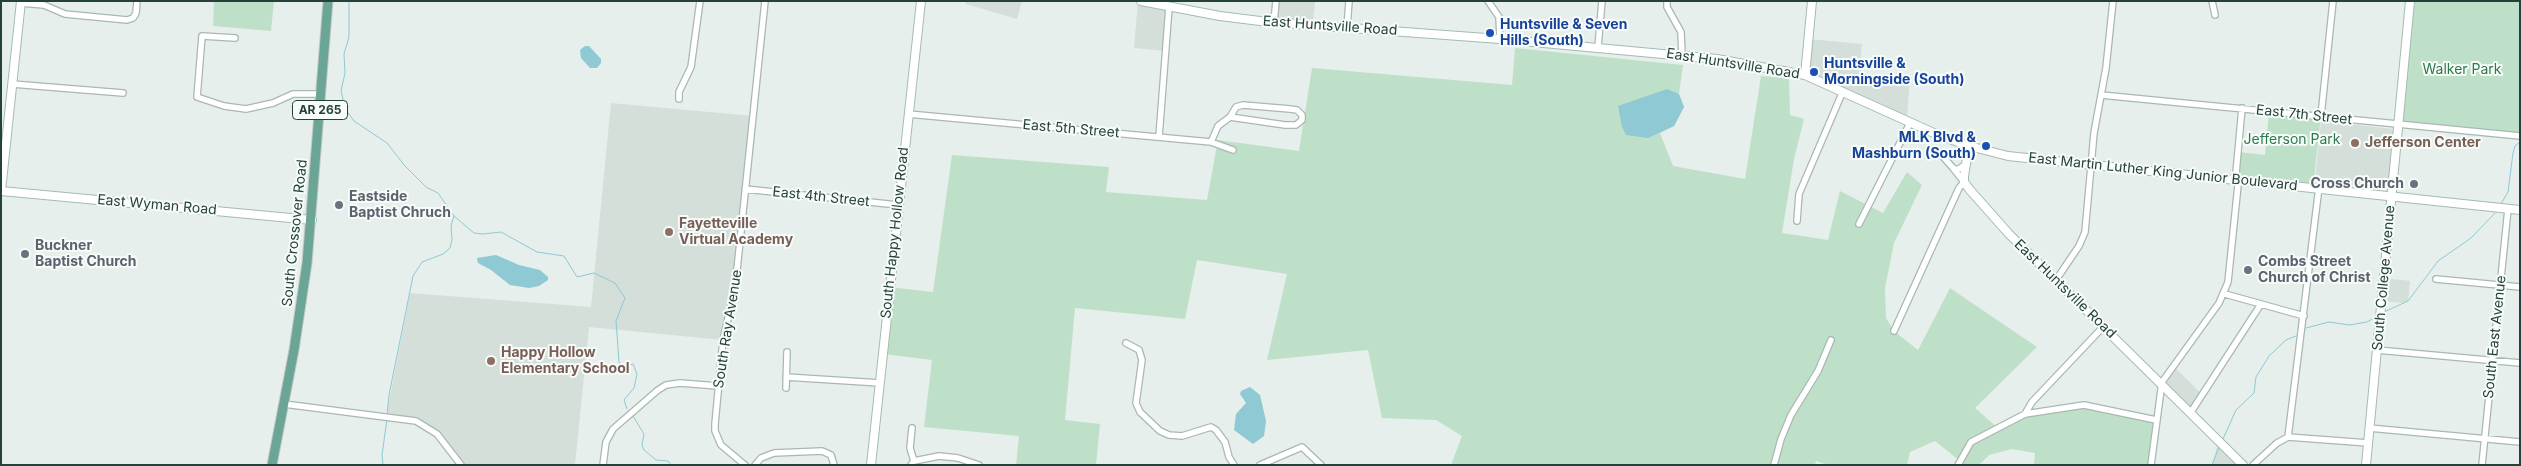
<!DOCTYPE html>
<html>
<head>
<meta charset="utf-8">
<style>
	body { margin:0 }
	#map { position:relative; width:2521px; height:466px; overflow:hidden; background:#e6efeb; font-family:Inter,sans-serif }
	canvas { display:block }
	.frame { position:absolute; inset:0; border:2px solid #24423a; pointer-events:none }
</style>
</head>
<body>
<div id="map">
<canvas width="2521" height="466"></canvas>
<div class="frame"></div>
</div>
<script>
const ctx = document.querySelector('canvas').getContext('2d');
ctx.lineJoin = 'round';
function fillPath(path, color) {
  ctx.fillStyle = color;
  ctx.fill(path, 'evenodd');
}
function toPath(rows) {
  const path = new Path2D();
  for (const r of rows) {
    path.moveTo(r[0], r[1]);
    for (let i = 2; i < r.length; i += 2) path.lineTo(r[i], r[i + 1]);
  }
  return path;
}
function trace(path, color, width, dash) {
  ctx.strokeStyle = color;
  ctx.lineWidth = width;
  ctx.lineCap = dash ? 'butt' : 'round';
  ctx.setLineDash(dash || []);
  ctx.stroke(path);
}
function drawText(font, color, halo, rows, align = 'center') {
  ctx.font = font + ' Inter,sans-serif';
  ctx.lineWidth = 4;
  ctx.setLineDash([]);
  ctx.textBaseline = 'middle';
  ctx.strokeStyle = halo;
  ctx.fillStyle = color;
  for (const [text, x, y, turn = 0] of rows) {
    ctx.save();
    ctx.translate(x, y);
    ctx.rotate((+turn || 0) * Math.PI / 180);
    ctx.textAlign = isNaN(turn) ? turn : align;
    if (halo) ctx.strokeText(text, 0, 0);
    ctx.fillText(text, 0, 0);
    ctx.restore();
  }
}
fillPath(toPath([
	[966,1,1022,1,1017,19,966,4],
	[1138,1,1169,7,1167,51,1134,48],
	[1277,1,1315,1,1313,23,1276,20],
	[1809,39,1862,44,1859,75,1910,80,1907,117,1805,75],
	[611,103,753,116,735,289,723,340,589,327,575,465,461,465,443,440,424,425,395,418,387,412,410,293,591,307],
	[2321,121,2393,129,2388,187,2384,190,2378,190,2375,188,2315,180],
	[2384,278,2410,281,2408,301,2405,303,2381,301],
	[2173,366,2203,395,2191,412,2162,382],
	[2219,440,2243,465,2212,465]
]), '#d4dfda');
fillPath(toPath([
	[214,1,274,1,271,31,213,26],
	[2410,1,2520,1,2520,136,2399,125],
	[1515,48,1683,65,1679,94,1684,107,1674,126,1660,133,1673,166,1745,179,1761,76,1789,78,1790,115,1804,119,1794,159,1782,233,1828,240,1840,191,1883,213,1907,172,1922,185,1894,243,1885,288,1886,318,1894,331,1918,350,1950,288,2037,347,1975,408,1998,428,2025,414,2084,405,2156,420,2151,465,2034,465,2035,453,2012,449,1989,455,1979,465,1965,465,1935,441,1910,452,1907,465,1828,465,1816,461,1815,465,1451,465,1462,436,1436,420,1382,418,1368,350,1267,360,1287,274,1197,260,1185,319,1075,308,1065,420,1100,424,1096,465,1016,465,1019,436,924,427,932,360,883,354,889,287,933,292,952,155,1109,167,1106,192,1207,200,1218,140,1299,151,1312,68,1512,85],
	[2269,111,2321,116,2313,187,2237,179,2238,152,2265,155]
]), '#bfe0c8');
fillPath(toPath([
	[585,46,589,46,601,59,601,63,597,68,590,68,581,58,580,50],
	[1667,89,1679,94,1684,107,1674,126,1648,138,1626,135,1622,127,1618,106],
	[496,255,519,265,540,270,548,277,548,280,539,286,529,288,510,285,491,270,478,263,477,258],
	[1250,387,1260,395,1266,421,1264,436,1253,444,1234,430,1236,414,1246,403,1240,394,1241,391]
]), '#8ec9d4');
trace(toPath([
	[349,1,349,37,344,54,345,73,341,91,346,110,354,121,387,143,405,166,426,187,438,193,454,216,451,226,452,240,450,248,443,254,422,262,413,276,389,395,387,415],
	[2501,204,2508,192,2513,153,2515,146,2520,142],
	[454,216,474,233,483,234,501,232,537,252,564,256,577,277,594,273,615,283,625,298,616,321,619,362,622,367,633,364,637,374,634,388,624,400,627,409],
	[2384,312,2408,301,2438,261,2471,238,2495,213],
	[2306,328,2329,322,2349,325,2367,322,2374,318],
	[633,416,644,434,642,445,644,450,656,460,668,461,671,465],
	[2223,439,2236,410,2254,393,2256,377,2269,356,2286,340,2296,336],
	[383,465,382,455,387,419],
	[2212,465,2219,447]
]), '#8ec9d4', 1);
const street = toPath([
	[1488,1,1499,17,1500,39],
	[1667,1,1667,7,1681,32,1682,55],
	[2212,1,2215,15],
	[20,3,44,5,65,14,127,20,133,18,136,13,137,1],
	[1274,22,1276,1],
	[1347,28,1349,1],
	[235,38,202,36,197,97,224,106,246,109,273,103,293,94,321,94],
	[1598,47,1602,1],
	[12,84,123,93],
	[2101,95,2520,136],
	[679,99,679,92,691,67,700,1],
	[908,114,1211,142,1233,150],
	[2321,116,2333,1],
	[1159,137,1169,7],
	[1211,142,1218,126,1230,117,1285,125,1296,125,1302,120,1302,115,1297,110,1290,109,1243,105,1236,107,1230,117],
	[1938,151,1953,168,1957,170,1966,164],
	[745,189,898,205],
	[1797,221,1799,194,1843,91],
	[1859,224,1910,123],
	[2436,279,2520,287],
	[2056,280,2079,246,2085,232,2094,133,2106,68,2113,1],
	[2225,294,2304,316],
	[1894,331,1959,188,1964,182,1953,168],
	[1126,343,1139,350,1142,360,1136,403,1140,412,1160,431,1169,435,1182,436,1211,427,1216,430,1225,442,1229,457,1234,465],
	[2377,350,2520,363],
	[786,377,880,383],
	[786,388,787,352],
	[284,404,416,421,437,434,461,465],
	[2191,412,2261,304],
	[2025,414,2032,402,2103,327],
	[912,428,910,448,914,461],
	[2369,428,2520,442],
	[2288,437,2319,187],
	[603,465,606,442,613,429,658,390,666,385,680,383,718,386],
	[745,465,721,445,715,431,715,424,723,340,735,289,765,1],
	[755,465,761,458,774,453,822,451,831,455,834,465],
	[911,465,914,461,939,456,958,458,979,465],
	[1260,465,1302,447,1321,465],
	[1774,465,1781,439,1791,415,1818,371,1831,340],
	[1958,465,1971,442,2025,414,2084,405,2156,420],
	[2151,465,2162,382,2219,303,2228,282,2238,185,2236,173,2242,108],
	[2253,465,2277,443,2288,437,2368,443],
	[2482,465,2508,209]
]);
const secondary = toPath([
	[1141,1,1220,16,1268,22,1500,39,1717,59,1805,75,1936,134,1969,146,2008,156,2520,210],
	[1805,75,1812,1],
	[1969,146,1964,176,1964,182,1970,190,2009,234,2243,465],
	[1,191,312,220],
	[1,191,21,1],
	[871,465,921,1],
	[2366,465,2410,1]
]);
const primary = toPath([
	[272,465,294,350,307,263,328,1]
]);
trace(street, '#a8b8b2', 8);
trace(secondary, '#a4bbb3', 10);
trace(primary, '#c2cac8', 11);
trace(street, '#fff', 5.5);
trace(secondary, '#fff', 8);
trace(primary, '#6aa596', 9);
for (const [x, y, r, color] of [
	[1490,33,5,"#1a4fb4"],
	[1814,72,5,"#1a4fb4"],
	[2355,143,5,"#8d6e63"],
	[1986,146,5,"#1a4fb4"],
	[2414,184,5,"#6b7280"],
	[339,205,5,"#6b7280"],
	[669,232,5,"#8d6e63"],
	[25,254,5,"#6b7280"],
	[2248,270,5,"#6b7280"],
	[491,361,5,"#8d6e63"]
]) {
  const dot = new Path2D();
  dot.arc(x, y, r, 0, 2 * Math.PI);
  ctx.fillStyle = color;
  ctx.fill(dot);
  trace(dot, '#f7fbf9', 2);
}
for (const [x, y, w] of [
	[320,110,55]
]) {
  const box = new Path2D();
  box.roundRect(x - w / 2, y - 9.5, w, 19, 4);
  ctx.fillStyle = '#f7fbf9';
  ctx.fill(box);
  trace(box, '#24423a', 1);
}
drawText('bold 12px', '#24423a', null, [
	["AR 265",320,110]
]);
drawText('bold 14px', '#164399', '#f7fbf9', [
	["Huntsville & Seven",1500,25],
	["Hills (South)",1500,41],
	["Huntsville &",1824,64],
	["Morningside (South)",1824,80],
	["MLK Blvd &",1976,138,"right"],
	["Mashburn (South)",1976,154,"right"]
], 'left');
drawText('14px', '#24423a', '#f7fbf9', [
	["East Huntsville Road",1330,26,4],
	["East Huntsville Road",1733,64,9],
	["East 7th Street",2304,115,6],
	["East 5th Street",1071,129,5],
	["East Martin Luther King Junior Boulevard",2163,172,6],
	["East 4th Street",821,197,6],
	["East Wyman Road",157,205,5],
	["South Crossover Road",295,233,-84],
	["South Happy Hollow Road",895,233,-84],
	["South College Avenue",2384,278,-85],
	["East Huntsville Road",2065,289,44],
	["South Ray Avenue",728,329,-81],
	["South East Avenue",2495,337,-84]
]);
drawText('14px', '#2d7a4b', '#f7fbf9', [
	["Walker Park",2462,70],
	["Jefferson Park",2292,140]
]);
drawText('bold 14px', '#785e54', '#f7fbf9', [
	["Jefferson Center",2365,143],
	["Fayetteville",679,224],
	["Virtual Academy",679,240],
	["Happy Hollow",501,353],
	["Elementary School",501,369]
], 'left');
drawText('bold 14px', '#5b616d', '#f7fbf9', [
	["Cross Church",2404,184,"right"],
	["Eastside",349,197],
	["Baptist Chruch",349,213],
	["Buckner",35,246],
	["Baptist Church",35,262],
	["Combs Street",2258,262],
	["Church of Christ",2258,278]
], 'left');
</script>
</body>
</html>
